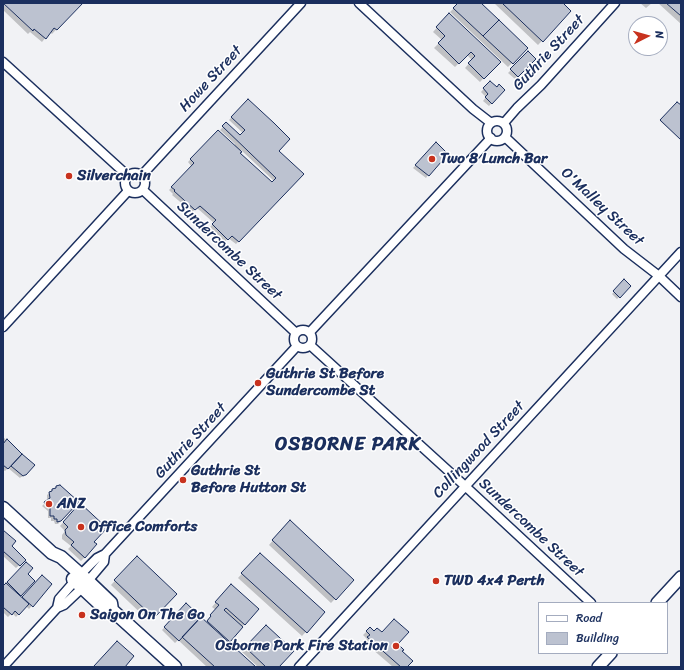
<!DOCTYPE html>
<html>
<head>
<meta charset="utf-8">
<style>
	body { margin:0 }
	#map { position:relative; width:684px; height:670px; overflow:hidden; background:#f1f2f5; font-family:Sriracha,sans-serif }
	canvas { display:block }
	.frame { position:absolute; inset:0; border:4px solid #1b2f5e; pointer-events:none }
	.legend { position:absolute; left:538px; top:602px; width:130px; height:52px; box-sizing:border-box; background:#fff; border:1px solid #a4acbf; margin:0; padding:5px 7px; list-style:none; font-size:12px; color:#1b2f5e }
	.legend li { display:flex; align-items:center; gap:8px; height:20px }
	.legend b { width:20px; border:1px solid #a4acbf }
	.north { position:absolute; left:628px; top:16px; width:40px; height:40px; box-sizing:border-box; background:#fff; border:1px solid #a4acbf; border-radius:50%; rotate:84deg; font-size:11px; font-weight:700; line-height:16px; text-align:center; color:#1b2f5e }
	.north::after { content:''; display:block; margin:auto; width:14px; height:18px; background:#c8321e; clip-path:polygon(50% 0,100% 100%,50% 72%,0 100%) }
</style>
</head>
<body>
<div id="map">
<canvas width="684" height="670"></canvas>
<div class="frame"></div>
<ul class="legend">
<li><b style="height:5px;background:#fff"></b>Road</li>
<li><b style="height:11px;background:#bcc2d0"></b>Building</li>
</ul>
<div class="north">N</div>
</div>
<script>
const ctx = document.querySelector('canvas').getContext('2d');
ctx.lineJoin = 'round';
function fillPath(path, color) {
  ctx.fillStyle = color;
  ctx.fill(path, 'evenodd');
}
function toPath(rows) {
  const path = new Path2D();
  for (const r of rows) {
    if (r.length === 3) {
      path.moveTo(r[0] + r[2], r[1]);
      path.arc(r[0], r[1], r[2], 0, 2 * Math.PI);
      continue;
    }
    path.moveTo(r[0], r[1]);
    for (let i = 2; i < r.length; i += 2) path.lineTo(r[i], r[i + 1]);
  }
  return path;
}
function trace(path, color, width, dash) {
  ctx.strokeStyle = color;
  ctx.lineWidth = width;
  ctx.lineCap = dash ? 'butt' : 'round';
  ctx.setLineDash(dash || []);
  ctx.stroke(path);
}
function drawText(font, color, halo, rows, align = 'center') {
  ctx.font = font + ' Sriracha,sans-serif';
  ctx.lineWidth = 3;
  ctx.setLineDash([]);
  ctx.textBaseline = 'middle';
  ctx.strokeStyle = halo;
  ctx.fillStyle = color;
  for (const [text, x, y, turn = 0] of rows) {
    ctx.save();
    ctx.translate(x, y);
    ctx.rotate((+turn || 0) * Math.PI / 180);
    ctx.textAlign = isNaN(turn) ? turn : align;
    if (halo) ctx.strokeText(text, 0, 0);
    ctx.fillText(text, 0, 0);
    ctx.restore();
  }
}
fillPath(toPath([
	[3,3,81,3,52,34,50,32,42,42,30,32,28,34,3,10],
	[459,3,480,3,527,48,508,67,450,12],
	[494,3,561,3,570,11,538,45],
	[640,3,652,3,646,8],
	[658,3,681,3,681,24],
	[449,14,499,62,480,82,465,68,472,60,467,55,455,67,434,48,442,40,433,32],
	[528,53,534,59,515,79,508,73],
	[490,82,497,88,504,90,489,106,483,101,486,97,481,92],
	[248,100,278,151,303,175,236,244,228,238,225,242,210,227,214,223,197,208,192,212,172,195,173,194,169,190,192,167,188,162,218,131,234,146,235,144,220,130,226,124,240,137,243,133,229,120],
	[241,150,274,181,272,183,239,153],
	[677,103,681,107,681,140,660,121],
	[436,144,428,175,426,178,413,168],
	[624,281,630,286,617,299,612,294],
	[3,437,33,465,22,477,21,477,20,478,8,468,5,471,3,470],
	[59,486,78,503,58,524,55,524,54,521,51,521,51,518,48,518,48,511,42,506,47,501,47,495,56,487],
	[76,508,93,542,85,557,81,561,68,549,71,546,62,539,62,535,65,531,60,526],
	[286,525,353,580,331,603,269,545],
	[3,531,11,546,25,560,16,568,3,556],
	[137,557,175,594,149,621,111,585],
	[256,558,324,612,302,636,238,578],
	[26,563,26,574,34,581,19,596,22,599,39,579,51,584,29,609,26,606,16,617,12,613,8,617,3,612,3,587],
	[227,589,258,609,228,643,254,667,207,667,178,640,175,643,162,630,186,604,206,623,208,621,207,620,216,610,212,607],
	[370,628,401,651,406,667,393,667,364,642,367,639,363,635],
	[262,630,278,667,258,667,242,652]
]), '#0003');
const building = toPath([
	[3,3,83,3,57,30,54,28,46,39,34,29,33,31,3,3],
	[458,3,481,3,499,20,483,36,453,8,458,3],
	[502,3,563,3,571,11,543,42,502,3],
	[666,3,681,3,681,16,666,3],
	[449,13,501,62,484,79,468,63,475,56,471,52,459,64,438,43,445,36,436,27,449,13],
	[499,20,528,48,513,64,483,36,499,20],
	[528,51,536,59,518,77,510,69,528,51],
	[490,81,497,87,499,84,505,90,492,104,485,97,488,94,483,88,490,81],
	[248,99,274,123,290,139,279,151,304,174,239,242,232,236,228,240,212,224,216,220,200,206,195,210,174,191,175,190,171,187,194,163,190,159,218,130,242,152,240,153,272,182,276,178,222,126,226,122,240,135,245,130,231,117,248,99],
	[677,102,681,105,681,140,660,120,677,102],
	[436,142,448,154,429,176,415,165,436,142],
	[624,279,631,286,620,298,613,291,624,279],
	[7,439,22,454,8,469,3,465,3,444,7,439],
	[22,454,35,465,26,475,25,475,23,476,11,466,22,454],
	[60,485,79,502,61,521,57,522,57,519,54,519,54,516,50,516,50,508,45,504,44,502,50,498,49,492,52,491,52,489,56,488,56,486,60,485],
	[80,503,107,528,94,542,97,544,85,558,71,545,74,542,66,535,65,530,68,527,63,522,80,503],
	[290,520,354,580,336,600,272,540,290,520],
	[3,530,16,541,12,546,26,560,20,566,3,551,3,530],
	[260,553,325,612,307,633,241,573,260,553],
	[137,556,177,594,154,618,114,580,137,556],
	[26,562,33,568,28,574,35,581,21,596,7,582,26,562],
	[42,575,52,584,33,607,22,597,42,575],
	[6,583,29,604,19,615,15,611,12,615,3,607,3,586,6,583],
	[231,584,259,609,245,625,226,608,224,610,243,627,230,642,207,621,211,616,210,615,219,605,215,602,231,584],
	[186,603,201,617,179,641,164,627,186,603],
	[201,617,256,667,215,667,182,637,201,617],
	[394,619,409,632,398,644,404,650,402,651,413,661,407,667,401,667,367,637,370,635,366,631,370,627,374,631,377,628,382,632,394,619],
	[266,625,294,651,279,667,266,667,245,647,266,625],
	[117,641,134,656,125,667,96,667,94,666,117,641]
]);
fillPath(building, '#bcc2d0');
trace(building, '#1b2f5e', 1);
const street = toPath([
	[359,3,473,109,491,123],
	[3,62,128,176],
	[497,131,10],
	[504,123,517,108,541,85,615,3],
	[505,137,624,249,659,276,681,297],
	[135,183,10],
	[142,175,301,3],
	[143,190,296,333],
	[3,327,128,191],
	[303,339,9],
	[310,332,491,138],
	[310,345,465,486,591,603],
	[57,608,64,605,82,588,104,562,105,554],
	[3,667,57,608,59,599,80,575,97,558,105,554,297,346],
	[299,667,681,252]
]);
const secondary = toPath([
	[657,603,681,577],
	[598,667,611,653]
]);
const primary = toPath([
	[3,508,52,553,61,557,88,581,111,603,112,610,175,667],
	[73,579,105,609,112,610]
]);
trace(street, '#1b2f5e', 11);
trace(secondary, '#1b2f5e', 14);
trace(primary, '#1b2f5e', 15);
trace(street, '#fff', 8);
trace(secondary, '#fff', 11);
trace(primary, '#fff', 12);
for (const [x, y, r, color] of [
	[432,159,4,"#c8321e"],
	[69,176,4,"#c8321e"],
	[258,383,4,"#c8321e"],
	[183,480,4,"#c8321e"],
	[49,504,4,"#c8321e"],
	[81,527,4,"#c8321e"],
	[436,581,4,"#c8321e"],
	[82,615,4,"#c8321e"],
	[396,646,4,"#c8321e"]
]) {
  const dot = new Path2D();
  dot.arc(x, y, r, 0, 2 * Math.PI);
  ctx.fillStyle = color;
  ctx.fill(dot);
  trace(dot, '#fff', 1.5);
}
drawText('15px', '#1b2f5e', '#fff', [
	["Guthrie Street",549,53,-47],
	["Howe Street",211,79,-47],
	["O'Malley Street",602,207,43],
	["Sundercombe Street",229,251,43],
	["Guthrie Street",191,441,-47],
	["Collingwood Street",479,450,-47],
	["Sundercombe Street",531,528,43]
]);
drawText('bold 15px', '#1b2f5e', '#fff', [
	["Two 8 Lunch Bar",440,159],
	["Silverchain",77,176],
	["Guthrie St Before",266,374],
	["Sundercombe St",266,391],
	["Guthrie St",191,471],
	["Before Hutton St",191,488],
	["ANZ",57,504],
	["Office Comforts",89,527],
	["TWD 4x4 Perth",444,581],
	["Saigon On The Go",90,615],
	["Osborne Park Fire Station",388,646,"right"]
], 'left');
ctx.letterSpacing = '1px';
drawText('bold 19px', '#1b2f5e', '#fff', [
	["OSBORNE PARK",348,445]
]);
ctx.letterSpacing = '0px';
</script>
</body>
</html>
